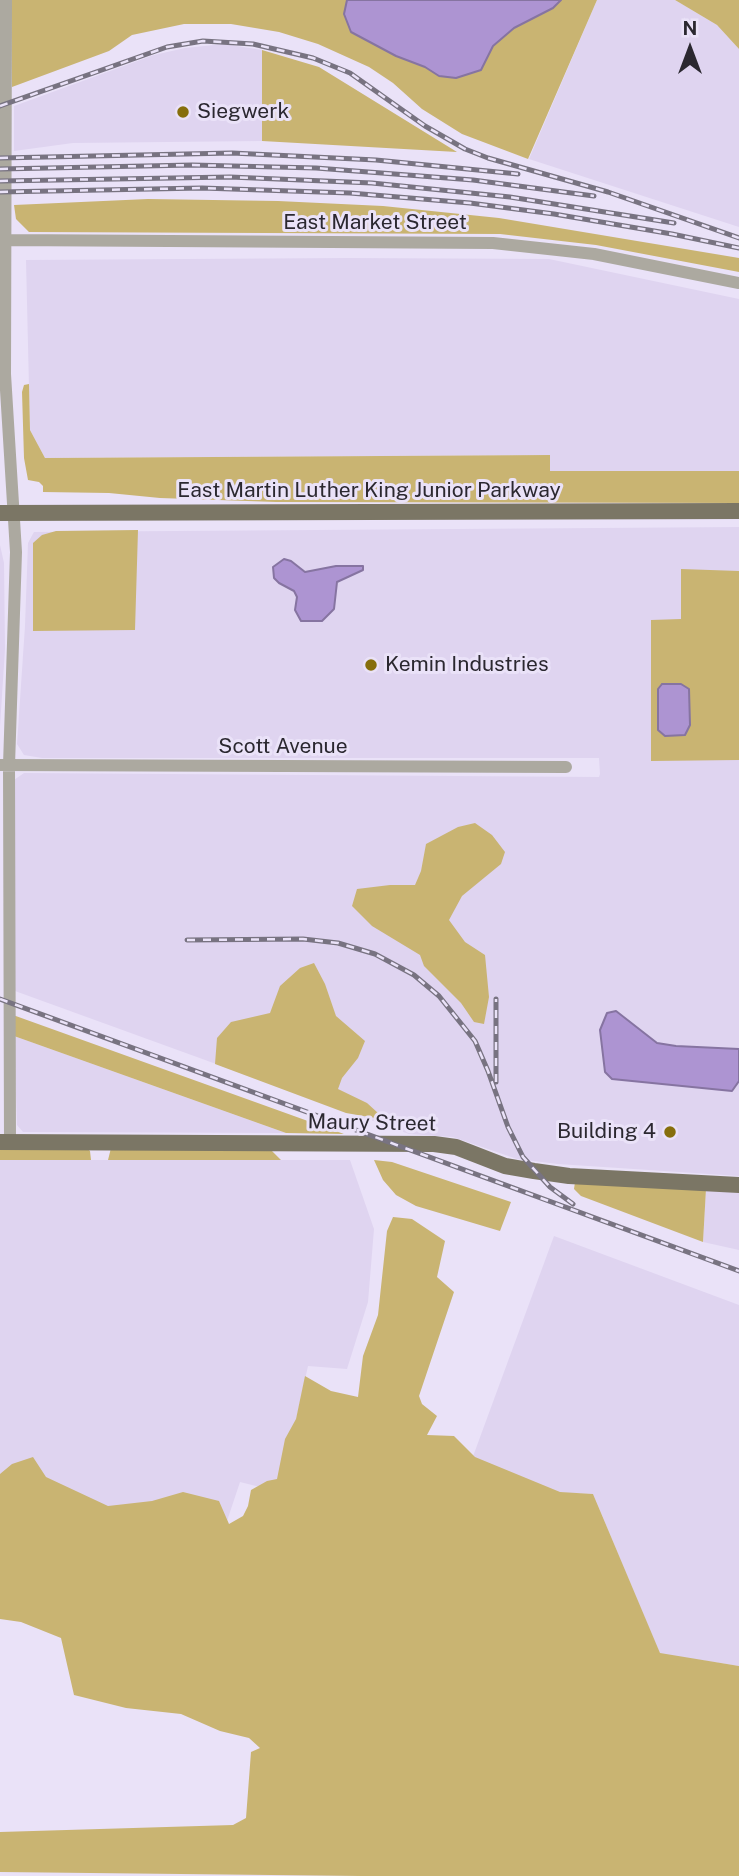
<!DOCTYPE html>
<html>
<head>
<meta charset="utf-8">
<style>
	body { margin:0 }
	#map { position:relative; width:739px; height:1876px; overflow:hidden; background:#eae2f8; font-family:"Public Sans",sans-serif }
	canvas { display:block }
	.north { position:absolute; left:655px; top:14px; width:70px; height:70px; -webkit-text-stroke:5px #eae2f8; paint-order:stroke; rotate:0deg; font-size:19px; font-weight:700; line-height:28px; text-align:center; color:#2b2830 }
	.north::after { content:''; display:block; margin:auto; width:24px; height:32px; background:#2b2830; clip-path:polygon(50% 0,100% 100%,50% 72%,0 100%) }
</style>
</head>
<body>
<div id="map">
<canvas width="739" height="1876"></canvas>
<div class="north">N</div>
</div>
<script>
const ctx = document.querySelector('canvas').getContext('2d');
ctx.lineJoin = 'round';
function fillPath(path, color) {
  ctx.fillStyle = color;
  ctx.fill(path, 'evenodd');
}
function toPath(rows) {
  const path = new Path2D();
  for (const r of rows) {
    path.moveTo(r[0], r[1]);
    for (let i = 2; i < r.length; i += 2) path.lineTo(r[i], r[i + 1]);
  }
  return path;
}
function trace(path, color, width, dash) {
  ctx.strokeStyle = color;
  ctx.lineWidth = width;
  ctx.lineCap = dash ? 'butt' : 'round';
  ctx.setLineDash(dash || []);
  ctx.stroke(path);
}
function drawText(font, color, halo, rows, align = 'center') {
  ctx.font = font + ' "Public Sans",sans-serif';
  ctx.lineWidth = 6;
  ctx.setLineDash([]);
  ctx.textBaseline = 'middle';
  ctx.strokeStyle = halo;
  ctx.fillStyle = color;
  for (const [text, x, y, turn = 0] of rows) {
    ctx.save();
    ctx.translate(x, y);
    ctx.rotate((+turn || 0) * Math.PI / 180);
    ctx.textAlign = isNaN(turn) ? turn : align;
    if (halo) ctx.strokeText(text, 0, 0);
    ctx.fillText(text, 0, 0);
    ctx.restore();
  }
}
fillPath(toPath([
	[597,0,675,0,717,25,739,49,739,227,529,159],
	[224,44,262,50,262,141,73,143,14,151,14,106,154,55,185,48],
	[347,258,549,259,739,299,739,471,550,471,550,455,45,458,30,430,26,260],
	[739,527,739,1176,558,1164,517,1159,453,1137,409,1134,15,991,14,780,24,773,599,777,600,774,599,758,42,758,24,755,17,744,25,626,28,543,34,532],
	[0,545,4,563,5,649,0,726],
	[14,1036,286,1133,23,1132,17,1125],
	[0,1160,350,1160,374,1229,368,1302,347,1369,308,1366,280,1492,240,1482,191,1629,0,1560],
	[706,1189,739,1193,739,1250,703,1242],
	[554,1236,739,1305,739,1666,660,1654,593,1494,461,1489]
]), '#dfd4f0');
fillPath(toPath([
	[11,0,347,0,344,14,351,32,396,55,425,67,439,76,480,70,493,46,514,28,553,8,561,0,597,0,528,159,462,134,422,109,393,83,369,67,318,44,279,32,231,24,184,24,132,35,109,51,12,87],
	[675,0,739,0,739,49,717,25],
	[262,50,319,67,457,152,262,141],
	[148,199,278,201,383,206,499,218,739,258,739,272,596,245,500,234,29,232,16,219,14,205],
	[29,384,30,430,45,458,550,455,550,471,739,471,739,503,276,502,160,498,109,493,43,492,43,486,39,482,28,480,24,458,22,392,24,385],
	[138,530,135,630,33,631,33,543,42,535,56,531],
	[681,569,739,571,739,760,651,761,651,620,681,619],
	[475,823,492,835,505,852,501,864,462,896,449,920,465,942,485,955,489,997,484,1024,474,1022,461,1003,424,966,420,955,372,926,352,906,357,889,390,885,415,885,421,871,426,844,458,827],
	[314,963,325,984,336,1016,365,1041,358,1058,342,1078,338,1089,367,1103,378,1113,375,1118,346,1113,215,1064,217,1038,231,1022,270,1013,280,986,300,968],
	[13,1015,344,1134,286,1133,14,1036],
	[0,1148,87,1148,90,1151,91,1160,0,1160],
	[111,1148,271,1150,281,1160,108,1160],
	[374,1160,392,1162,511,1202,500,1231,416,1206,396,1195,383,1180],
	[575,1182,706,1189,703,1242,581,1196,574,1189],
	[393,1217,412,1219,445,1241,437,1277,454,1292,419,1396,422,1404,437,1416,427,1435,454,1436,475,1457,560,1492,593,1494,660,1653,739,1666,739,1876,361,1876,0,1872,0,1832,233,1825,246,1818,251,1752,260,1748,249,1738,220,1731,181,1714,126,1708,74,1695,61,1638,21,1622,0,1619,0,1474,12,1464,33,1457,46,1477,108,1506,152,1501,183,1492,219,1501,229,1524,243,1516,248,1506,251,1490,267,1481,277,1479,285,1439,296,1419,305,1376,331,1391,358,1397,363,1356,378,1315,387,1231]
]), '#c9b472');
const water = toPath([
	[347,0,561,0,553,8,514,28,493,46,481,70,456,78,439,76,425,67,396,56,351,32,344,14,347,0],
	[284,559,291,561,305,572,336,566,363,566,363,570,337,582,334,609,322,621,301,621,295,610,297,597,294,591,279,583,274,578,273,567,284,559],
	[662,684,681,684,689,689,690,725,685,735,665,736,658,730,658,689,662,684],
	[616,1011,657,1043,676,1046,739,1049,739,1081,732,1091,612,1079,605,1072,600,1030,607,1013,616,1011]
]);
fillPath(water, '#ad94d2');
trace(water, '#8674a1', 2);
trace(toPath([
	[6,0,5,374,16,552,9,765,10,1142],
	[7,240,493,243,594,254,739,283],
	[0,765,566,767]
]), '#aca9a0', 12);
trace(toPath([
	[0,513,739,511],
	[0,1142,434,1144,456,1147,505,1166,534,1171,569,1176,739,1185]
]), '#7b7665', 16);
const rail = toPath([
	[0,106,167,47,203,41,253,44,313,58,350,73,425,126,465,149,488,158,608,192,739,238],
	[0,158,232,153,376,160,518,174],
	[0,169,192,165,316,168,473,180,594,196],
	[0,181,230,177,372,183,510,197,674,223],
	[0,192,202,188,350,193,470,203,554,214,672,234,739,248],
	[187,940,303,939,338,943,375,954,414,975,439,996,475,1041,488,1071,508,1127,523,1157,550,1187,573,1204],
	[0,999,739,1271],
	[496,1082,496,999]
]);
trace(rail, '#787381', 5);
trace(rail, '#eae2f8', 2.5, [8]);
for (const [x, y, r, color] of [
	[183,112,7,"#866e0c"],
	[371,665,7,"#866e0c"],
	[670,1132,7,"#866e0c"]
]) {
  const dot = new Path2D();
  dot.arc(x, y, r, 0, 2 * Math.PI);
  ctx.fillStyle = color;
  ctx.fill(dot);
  trace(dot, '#eae2f8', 2.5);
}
drawText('21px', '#2b2830', '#eae2f8', [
	["Siegwerk",197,112],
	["Kemin Industries",385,665],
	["Building 4",656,1132,"right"]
], 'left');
drawText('21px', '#2b2830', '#eae2f8', [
	["East Market Street",375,223],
	["East Martin Luther King Junior Parkway",369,491],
	["Scott Avenue",283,747],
	["Maury Street",372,1123,1]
]);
</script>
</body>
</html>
